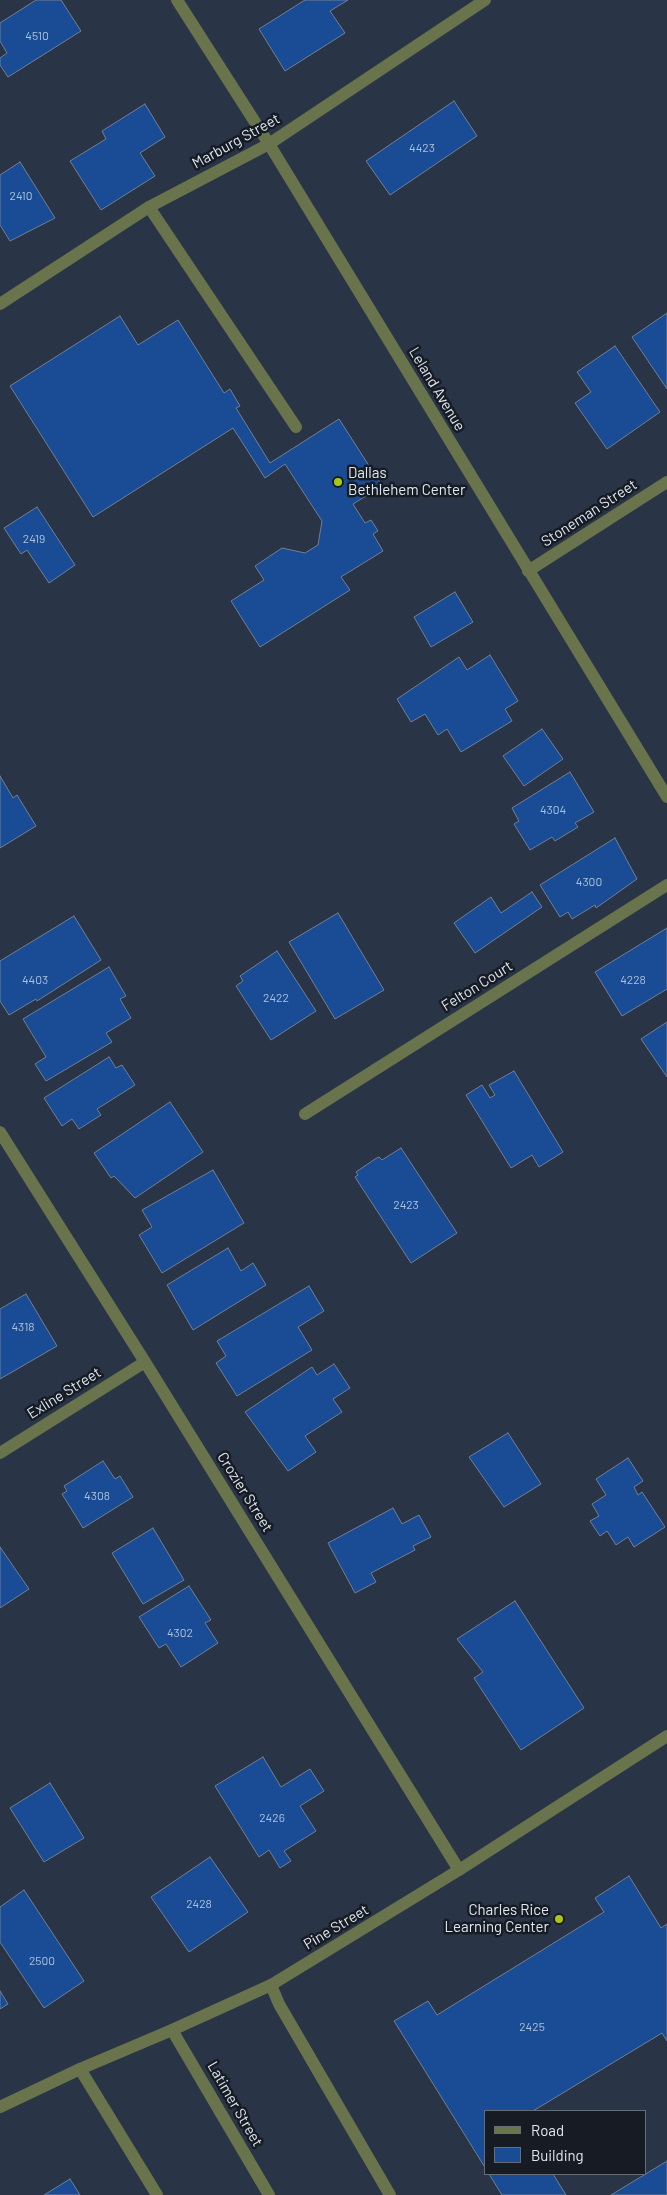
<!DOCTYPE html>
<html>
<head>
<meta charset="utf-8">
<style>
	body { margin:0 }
	#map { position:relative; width:667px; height:2195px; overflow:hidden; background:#293546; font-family:Barlow,sans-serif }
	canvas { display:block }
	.legend { position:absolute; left:484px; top:2110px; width:162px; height:65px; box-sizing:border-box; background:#171c24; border:1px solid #676d76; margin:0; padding:6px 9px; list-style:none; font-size:15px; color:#dfe7f2 }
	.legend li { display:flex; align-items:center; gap:10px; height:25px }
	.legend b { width:25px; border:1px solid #676d76 }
</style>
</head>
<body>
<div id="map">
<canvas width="667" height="2195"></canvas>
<ul class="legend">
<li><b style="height:6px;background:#69734c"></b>Road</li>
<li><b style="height:14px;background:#194c94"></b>Building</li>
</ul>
</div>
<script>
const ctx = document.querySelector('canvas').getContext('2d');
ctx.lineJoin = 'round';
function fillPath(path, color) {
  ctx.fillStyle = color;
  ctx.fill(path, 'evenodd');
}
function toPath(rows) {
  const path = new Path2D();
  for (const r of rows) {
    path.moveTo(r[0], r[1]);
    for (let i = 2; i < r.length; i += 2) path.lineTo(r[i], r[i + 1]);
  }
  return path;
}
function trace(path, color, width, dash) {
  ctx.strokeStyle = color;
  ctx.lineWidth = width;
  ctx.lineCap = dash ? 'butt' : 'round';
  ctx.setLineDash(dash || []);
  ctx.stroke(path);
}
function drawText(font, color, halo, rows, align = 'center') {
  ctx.font = font + ' Barlow,sans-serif';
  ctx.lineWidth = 5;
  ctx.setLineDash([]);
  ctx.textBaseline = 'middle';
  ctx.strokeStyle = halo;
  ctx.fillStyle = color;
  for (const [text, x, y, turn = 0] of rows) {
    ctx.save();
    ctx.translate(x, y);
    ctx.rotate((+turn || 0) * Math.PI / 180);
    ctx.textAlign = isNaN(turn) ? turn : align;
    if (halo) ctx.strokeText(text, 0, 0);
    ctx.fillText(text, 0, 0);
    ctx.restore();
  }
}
const building = toPath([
	[36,0,61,0,81,31,8,77,0,65,0,58,7,53,0,41,0,23,36,0],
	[305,0,348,0,330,11,345,33,285,71,259,29,305,0],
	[454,101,477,136,390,195,366,161,454,101],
	[145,104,165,137,140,153,155,176,101,210,70,161,106,139,102,131,145,104],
	[20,162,55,218,10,241,0,225,0,175,20,162],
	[667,313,667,389,632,337,667,313],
	[120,316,138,345,178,320,224,393,230,389,240,406,236,408,270,463,339,419,382,486,353,504,365,523,371,520,378,531,373,534,383,551,341,577,350,590,260,647,231,601,264,580,255,566,282,548,305,553,318,545,322,521,285,464,265,478,233,428,93,517,10,386,120,316],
	[615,346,660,412,607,449,575,403,591,392,577,372,615,346],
	[37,507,75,565,49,583,27,550,21,554,4,528,37,507],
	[455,592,473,622,431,647,414,617,455,592],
	[490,655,518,701,505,709,512,721,461,752,447,729,438,735,425,714,411,722,397,699,459,657,467,670,490,655],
	[542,729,563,759,524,786,503,756,542,729],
	[570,772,594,812,575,823,578,827,555,841,552,837,530,850,514,824,519,821,512,808,570,772],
	[0,776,13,798,17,795,36,826,0,848,0,776],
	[615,838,637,879,596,908,595,905,572,919,568,912,560,917,540,885,615,838],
	[532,892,542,907,475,953,454,923,491,897,501,913,532,892],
	[338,913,384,990,335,1019,289,942,338,913],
	[74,916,101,960,37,1001,36,999,9,1015,0,1001,0,961,74,916],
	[667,928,667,989,622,1016,595,972,667,928],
	[277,951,316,1011,271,1040,236,986,243,981,240,976,277,951],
	[109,967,126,996,120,999,131,1018,106,1033,112,1042,46,1081,35,1064,46,1057,23,1019,109,967],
	[667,1022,667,1077,641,1039,667,1022],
	[109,1057,116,1068,122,1065,135,1085,97,1109,101,1115,79,1129,72,1119,62,1126,44,1098,109,1057],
	[514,1071,563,1152,539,1167,532,1155,511,1168,466,1095,482,1085,490,1098,495,1095,489,1085,514,1071],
	[170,1102,203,1152,135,1198,114,1176,111,1178,94,1153,170,1102],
	[401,1148,457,1233,411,1263,355,1177,358,1175,356,1172,375,1159,379,1157,382,1160,401,1148],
	[213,1170,244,1223,162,1273,139,1235,152,1227,142,1210,213,1170],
	[228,1248,241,1271,253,1263,266,1285,193,1330,167,1285,228,1248],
	[309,1286,324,1311,298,1327,312,1350,237,1396,216,1363,226,1356,217,1341,309,1286],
	[26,1294,57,1346,0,1379,0,1309,26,1294],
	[334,1364,350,1388,333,1399,342,1412,305,1436,316,1452,288,1471,245,1412,312,1367,317,1375,334,1364],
	[508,1433,541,1484,504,1507,469,1457,508,1433],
	[628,1458,643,1481,634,1487,638,1495,642,1492,665,1527,634,1547,628,1537,616,1545,607,1531,600,1536,590,1521,599,1516,592,1504,606,1495,596,1479,628,1458],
	[103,1461,115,1479,120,1476,133,1497,83,1528,62,1494,67,1491,64,1486,103,1461],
	[393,1508,402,1524,419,1515,431,1537,413,1546,415,1550,371,1573,376,1582,355,1593,328,1543,393,1508],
	[153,1528,184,1580,143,1604,112,1553,153,1528],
	[0,1547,29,1589,0,1608,0,1547],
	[189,1586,211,1620,205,1623,218,1643,181,1667,166,1644,159,1648,139,1617,189,1586],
	[515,1601,584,1708,521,1750,474,1678,483,1672,457,1639,515,1601],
	[263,1757,281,1787,310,1769,324,1791,300,1806,316,1831,284,1851,291,1861,280,1868,269,1850,259,1857,215,1786,263,1757],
	[50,1783,84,1838,44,1862,10,1808,50,1783],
	[210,1857,248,1912,189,1952,151,1897,210,1857],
	[629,1876,661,1928,667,1924,667,2041,662,2033,533,2111,486,2111,486,2169,394,2021,428,2001,437,2015,604,1912,595,1898,629,1876],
	[24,1890,84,1981,44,2008,0,1942,0,1907,24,1890],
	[0,1991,8,2004,0,2009,0,1991],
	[667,2161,667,2195,611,2195,667,2161],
	[489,2174,553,2174,566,2195,502,2195,489,2174],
	[70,2179,80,2195,44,2195,70,2179]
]);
fillPath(building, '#194c94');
trace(building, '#727f94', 1);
trace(toPath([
	[149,207,296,427],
	[271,1985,279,2004,390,2195],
	[80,2069,157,2195]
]), '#69734c', 12);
trace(toPath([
	[177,0,269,144,667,797],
	[0,304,149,207,269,144,485,0],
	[528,571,667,482],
	[305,1114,667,885],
	[0,1132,145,1362,459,1870],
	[0,1453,145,1362],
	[172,2030,269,2195]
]), '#69734c', 12);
trace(toPath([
	[0,2107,80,2069,172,2030,271,1985,459,1870,667,1736]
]), '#69734c', 12);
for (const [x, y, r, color] of [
	[338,482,5,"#a9c719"],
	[559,1919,5,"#a9c719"]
]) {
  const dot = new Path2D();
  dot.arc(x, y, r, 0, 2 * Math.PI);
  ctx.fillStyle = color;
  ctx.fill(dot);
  trace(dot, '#171c24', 2);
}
drawText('12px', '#aec0da', null, [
	["4510",37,36],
	["4423",422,148],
	["2410",21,196],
	["2419",34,539],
	["4304",553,810],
	["4300",589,882],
	["4403",35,980],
	["4228",633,980],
	["2422",276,998],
	["2423",406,1205],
	["4318",23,1327],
	["4308",97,1496],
	["4302",180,1633],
	["2426",272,1818],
	["2428",199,1904],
	["2500",42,1961],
	["2425",532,2027]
]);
drawText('15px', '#dfe7f2', '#171c24', [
	["Marburg Street",236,141,-29],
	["Leland Avenue",437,389,59],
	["Stoneman Street",589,513,-33],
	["Felton Court",477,986,-32],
	["Exline Street",64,1393,-32],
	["Crozier Street",245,1492,58],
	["Pine Street",336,1927,-31],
	["Latimer Street",235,2104,60]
]);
drawText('15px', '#dfe7f2', '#171c24', [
	["Dallas",348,473],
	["Bethlehem Center",348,490],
	["Charles Rice",549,1910,"right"],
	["Learning Center",549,1927,"right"]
], 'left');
</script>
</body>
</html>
